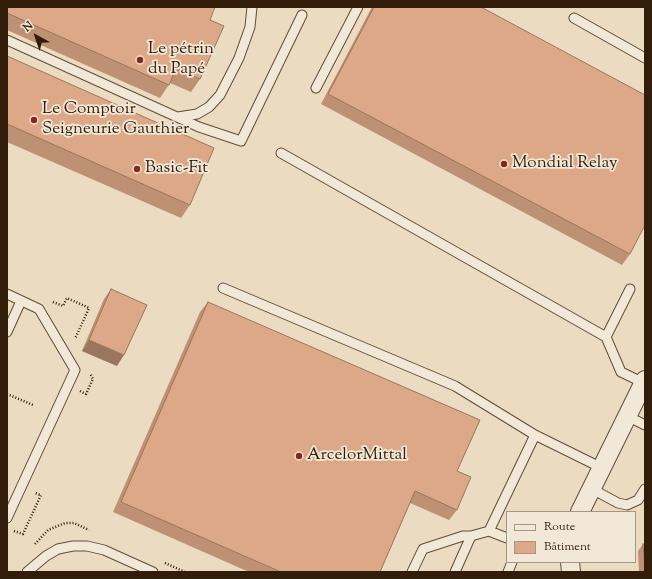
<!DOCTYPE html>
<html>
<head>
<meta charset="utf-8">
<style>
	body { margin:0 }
	#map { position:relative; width:652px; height:579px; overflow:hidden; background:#ebdbc1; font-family:"Sorts Mill Goudy",serif }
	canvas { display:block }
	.frame { position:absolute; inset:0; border:8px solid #311d09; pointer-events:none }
	.legend { position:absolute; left:506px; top:511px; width:130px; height:52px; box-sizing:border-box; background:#f2e8d7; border:1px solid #a59785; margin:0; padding:5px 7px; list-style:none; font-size:12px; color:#311d09 }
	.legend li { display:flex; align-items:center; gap:8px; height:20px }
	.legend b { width:20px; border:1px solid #a59785 }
	.north { position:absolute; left:16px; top:16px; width:40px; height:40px; -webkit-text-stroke:3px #f2e8d7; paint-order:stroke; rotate:320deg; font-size:11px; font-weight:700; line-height:16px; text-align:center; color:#311d09 }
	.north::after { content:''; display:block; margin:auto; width:14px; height:18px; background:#311d09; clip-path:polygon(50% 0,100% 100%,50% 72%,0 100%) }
</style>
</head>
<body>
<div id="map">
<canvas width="652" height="579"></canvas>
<div class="frame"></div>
<ul class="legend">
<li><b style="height:5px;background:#f2e8d7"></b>Route</li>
<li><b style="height:11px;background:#dda887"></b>Bâtiment</li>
</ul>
<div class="north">N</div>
</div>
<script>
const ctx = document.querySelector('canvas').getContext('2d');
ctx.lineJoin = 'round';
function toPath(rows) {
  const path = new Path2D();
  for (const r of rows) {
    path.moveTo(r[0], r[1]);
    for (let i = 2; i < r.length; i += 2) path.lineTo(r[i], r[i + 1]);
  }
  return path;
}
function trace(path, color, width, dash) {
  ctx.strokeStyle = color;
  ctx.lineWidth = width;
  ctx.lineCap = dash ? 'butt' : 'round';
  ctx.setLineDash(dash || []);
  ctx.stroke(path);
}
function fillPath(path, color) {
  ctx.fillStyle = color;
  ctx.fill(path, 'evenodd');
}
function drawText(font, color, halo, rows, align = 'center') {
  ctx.font = font + ' "Sorts Mill Goudy",serif';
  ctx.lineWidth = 3.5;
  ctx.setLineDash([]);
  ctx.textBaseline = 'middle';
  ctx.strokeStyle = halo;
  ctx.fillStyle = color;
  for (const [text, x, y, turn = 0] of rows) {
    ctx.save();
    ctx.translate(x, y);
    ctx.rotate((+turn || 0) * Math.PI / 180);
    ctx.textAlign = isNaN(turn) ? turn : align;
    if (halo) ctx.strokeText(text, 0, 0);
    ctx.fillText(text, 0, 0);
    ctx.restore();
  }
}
const lane = toPath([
	[574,18,645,58],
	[7,40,199,127,241,141,302,15],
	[316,88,358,7],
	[178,117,197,114,209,107,220,95,239,58,250,27,252,7],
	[281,153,606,337,621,372,644,383],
	[223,288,455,386,535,435],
	[7,294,39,309,75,370,7,518],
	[7,332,21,301],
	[606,337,630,289],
	[627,416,645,425],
	[592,489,618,503,627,505,638,500,645,489],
	[507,538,489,531,535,435,602,468],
	[27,572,46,556,58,549,73,546,87,546,104,550,153,572],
	[412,572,423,549,463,536,471,536,489,531],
	[455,572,471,536],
	[508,572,512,562]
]);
const street = toPath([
	[580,512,645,380],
	[570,562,571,572]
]);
trace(lane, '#604c37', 11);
trace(street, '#604c37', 20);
trace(toPath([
	[53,302,63,306,67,298,89,308,75,339],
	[80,391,86,394,93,379,90,373],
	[7,394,33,405],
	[14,531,23,534,41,495,35,493],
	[35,544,48,530,65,523,74,523,89,530],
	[165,563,185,572]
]), '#311d09', 2.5, [1, 2]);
trace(lane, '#f2e8d7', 9);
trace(street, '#f2e8d7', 18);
fillPath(toPath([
	[7,7,210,20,200,79,191,92,170,83,160,98,7,30],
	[372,7,481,7,630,254,622,265,321,104],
	[7,56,190,205,181,218,7,142],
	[111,289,117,366,82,351,104,299],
	[208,302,457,471,457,510,449,520,410,503,380,572,249,572,113,512,200,312],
	[643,544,645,572,639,572,638,551]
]), '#be9074');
fillPath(toPath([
	[89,340,124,355,117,366,82,351]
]), '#9b765e');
const building = toPath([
	[7,7,215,7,210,20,224,26,200,79,176,68,169,85,7,13,7,7],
	[374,7,481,7,645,95,645,225,630,254,328,94,374,7],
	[7,56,214,148,190,205,7,124,7,56],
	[111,289,147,305,124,355,89,340,111,289],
	[208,302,480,420,457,471,471,477,457,510,415,491,380,572,281,572,121,502,208,302],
	[643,544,645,544,645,568,643,544]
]);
fillPath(building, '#dda887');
trace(building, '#9b765e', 1);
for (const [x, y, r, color] of [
	[140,60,4,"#8f2418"],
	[34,120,4,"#8f2418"],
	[504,164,4,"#8f2418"],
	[137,169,4,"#8f2418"],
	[299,456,4,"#8f2418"]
]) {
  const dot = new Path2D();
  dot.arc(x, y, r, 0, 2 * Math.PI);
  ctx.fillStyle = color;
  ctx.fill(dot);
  trace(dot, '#f2e8d7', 1.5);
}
drawText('17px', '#311d09', '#f2e8d7', [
	["Le pétrin",148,50],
	["du Papé",148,70],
	["Le Comptoir",42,110],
	["Seigneurie Gauthier",42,130],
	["Mondial Relay",512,164],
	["Basic-Fit",145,169],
	["ArcelorMittal",307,456]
], 'left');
</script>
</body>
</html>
